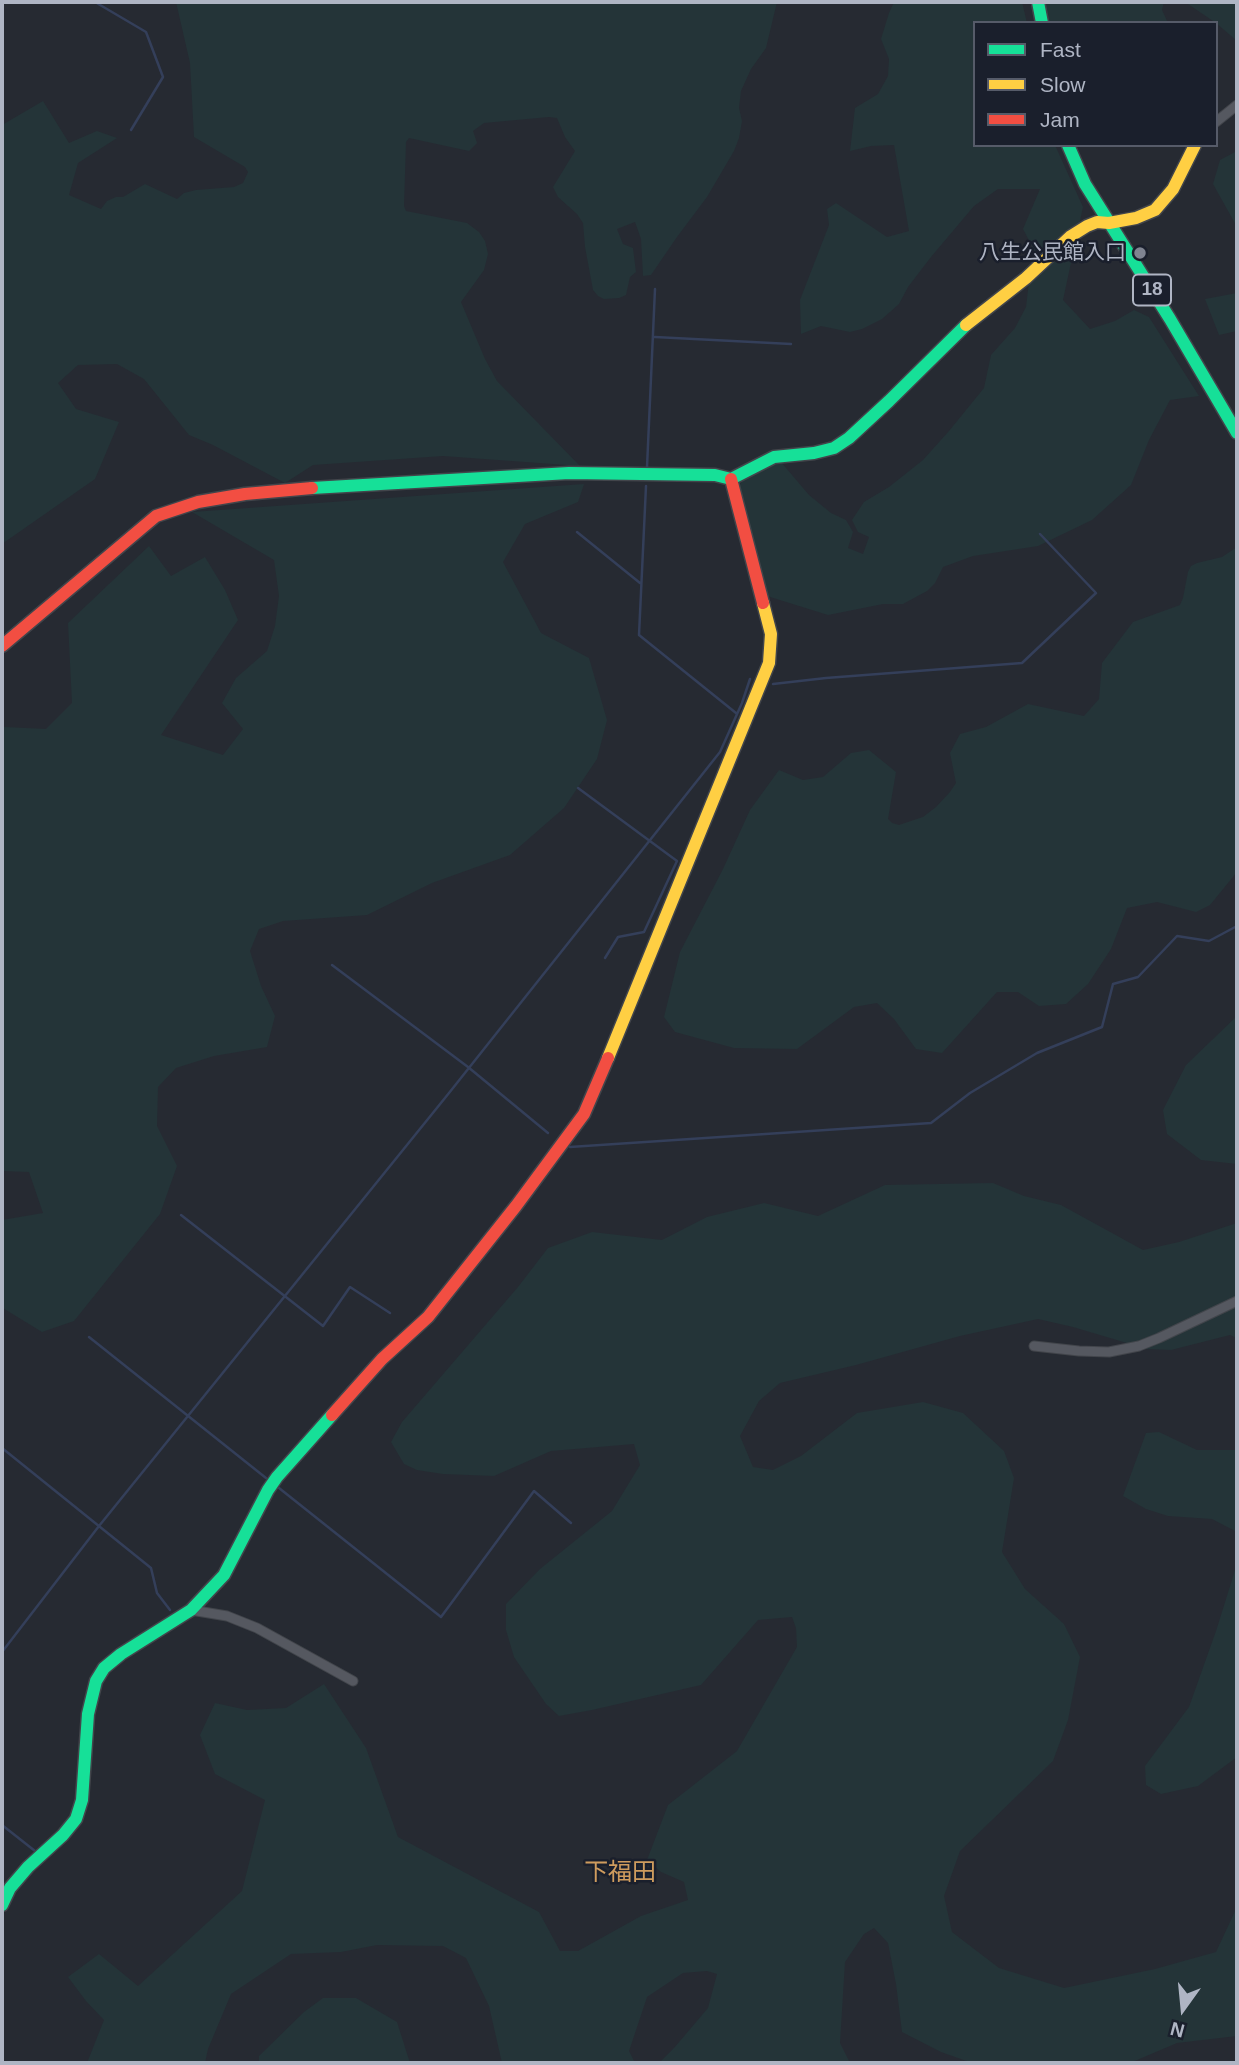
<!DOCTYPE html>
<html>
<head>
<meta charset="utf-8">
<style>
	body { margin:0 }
	#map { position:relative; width:1239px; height:2065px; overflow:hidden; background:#262a32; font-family:Arial,sans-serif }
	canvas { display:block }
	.frame { position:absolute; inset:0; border:4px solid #afb5c4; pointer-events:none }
	.legend { position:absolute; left:973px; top:21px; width:245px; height:126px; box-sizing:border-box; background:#1a1f2c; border:2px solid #565b69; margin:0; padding:9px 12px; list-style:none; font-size:21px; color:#afb5c4 }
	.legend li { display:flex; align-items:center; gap:14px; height:35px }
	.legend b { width:35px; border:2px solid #565b69 }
	.north { position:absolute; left:1148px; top:1974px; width:70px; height:70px; -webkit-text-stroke:5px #1a1f2c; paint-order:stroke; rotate:195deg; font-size:19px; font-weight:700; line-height:28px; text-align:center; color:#afb5c4 }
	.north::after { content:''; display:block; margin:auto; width:24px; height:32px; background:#afb5c4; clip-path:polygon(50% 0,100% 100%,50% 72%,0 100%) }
</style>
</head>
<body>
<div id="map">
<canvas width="1239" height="2065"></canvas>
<div class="frame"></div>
<ul class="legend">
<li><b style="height:9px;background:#16e098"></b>Fast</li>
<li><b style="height:9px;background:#ffcf43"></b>Slow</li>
<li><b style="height:9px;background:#f24e42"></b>Jam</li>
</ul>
<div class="north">N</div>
</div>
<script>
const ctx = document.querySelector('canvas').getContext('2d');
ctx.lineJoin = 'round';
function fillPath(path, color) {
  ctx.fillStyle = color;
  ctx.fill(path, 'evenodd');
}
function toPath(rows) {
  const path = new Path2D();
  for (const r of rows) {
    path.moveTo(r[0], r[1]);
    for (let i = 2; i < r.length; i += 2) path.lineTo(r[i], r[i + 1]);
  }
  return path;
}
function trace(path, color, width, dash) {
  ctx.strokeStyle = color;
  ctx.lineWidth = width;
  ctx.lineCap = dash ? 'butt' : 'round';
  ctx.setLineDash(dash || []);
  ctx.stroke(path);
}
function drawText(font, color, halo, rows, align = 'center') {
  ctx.font = font + ' Arial,"Noto Sans JP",sans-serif';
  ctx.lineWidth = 5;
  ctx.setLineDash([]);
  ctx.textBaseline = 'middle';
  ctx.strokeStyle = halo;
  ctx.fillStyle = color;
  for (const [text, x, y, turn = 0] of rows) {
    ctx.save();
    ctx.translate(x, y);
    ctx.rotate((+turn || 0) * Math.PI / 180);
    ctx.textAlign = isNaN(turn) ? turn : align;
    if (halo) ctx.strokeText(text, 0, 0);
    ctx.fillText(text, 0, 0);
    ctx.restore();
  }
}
fillPath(toPath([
	[176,2,777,2,766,48,751,69,741,91,739,108,742,121,739,138,734,151,707,197,677,237,651,275,643,276,641,239,635,222,617,229,623,244,633,248,636,272,630,277,626,295,619,298,604,299,598,296,593,290,585,247,583,223,577,214,558,197,553,187,575,151,565,137,557,118,549,117,484,123,473,131,477,143,469,151,409,138,406,142,404,206,406,211,467,223,479,232,485,241,488,254,484,270,461,302,485,359,497,381,580,466,443,456,313,465,285,483,213,445,189,435,144,379,117,364,78,365,58,383,76,409,119,422,95,479,2,544,2,125,43,101,69,143,97,131,117,138,78,163,69,195,101,209,107,201,116,197,123,197,145,184,177,199,184,193,196,190,234,187,243,183,248,172,245,167,194,137,190,63],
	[894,2,1022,2,1027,23,975,23,975,145,1055,145,1083,207,1063,300,1090,329,1115,321,1134,310,1149,317,1199,396,1170,400,1149,440,1131,485,1092,520,1038,546,973,556,943,567,935,583,927,591,903,604,883,604,828,615,767,596,737,488,749,473,781,462,809,495,831,513,846,520,853,532,848,548,863,554,869,537,858,532,852,520,864,502,889,487,923,460,949,431,984,388,991,355,1015,328,1026,307,1033,248,1023,229,1040,189,998,189,974,206,931,257,908,287,899,304,882,319,862,329,850,332,821,326,801,334,800,300,829,225,827,209,836,203,887,237,909,231,894,145,871,146,850,151,855,108,878,94,888,76,889,59,881,39,889,13],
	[1044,2,1164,2,1162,10,1168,23,1047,23],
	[1185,2,1234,2,1237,7,1237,41,1216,23],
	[1237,148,1237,227,1213,184,1220,160,1235,152],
	[1237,293,1237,331,1219,335,1205,299],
	[584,484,578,502,525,524,503,562,541,633,589,658,607,720,597,759,564,808,510,855,432,883,367,915,283,921,259,929,250,951,261,986,275,1016,267,1047,214,1056,176,1068,158,1087,157,1126,177,1166,160,1214,74,1321,42,1332,6,1310,2,1307,2,1220,43,1213,29,1172,2,1171,2,729,4,727,46,729,72,703,68,623,149,546,171,576,205,557,225,590,238,620,161,735,223,755,243,729,222,703,236,678,267,651,275,626,279,596,274,560,192,512],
	[1237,547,1237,872,1210,905,1196,912,1157,902,1127,908,1111,949,1088,984,1066,1004,1039,1006,1018,992,997,992,942,1053,916,1049,894,1019,877,1003,854,1007,797,1049,734,1048,675,1032,664,1017,680,952,723,869,750,810,779,770,803,780,823,777,851,753,869,750,896,772,888,819,892,823,899,825,923,817,936,807,950,792,956,783,950,753,960,734,986,727,1028,704,1084,716,1099,699,1102,663,1133,622,1180,605,1183,598,1188,572,1191,566,1197,563,1222,557],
	[1237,1016,1237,1164,1201,1160,1167,1134,1163,1110,1186,1065],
	[993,1183,1024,1196,1061,1205,1143,1250,1179,1242,1237,1223,1237,1338,1230,1335,1171,1350,1147,1349,1073,1327,1038,1319,960,1336,856,1365,780,1383,759,1401,740,1436,753,1467,773,1470,801,1456,857,1413,923,1402,963,1413,1004,1451,1014,1478,1002,1552,1025,1589,1064,1624,1080,1657,1068,1720,1053,1761,960,1851,944,1896,952,1932,999,1968,1064,1988,1155,1969,1216,1952,1237,1907,1237,2036,1177,2043,1130,2063,972,2063,941,2052,902,2032,896,1984,888,1943,874,1928,864,1934,845,1962,840,2043,850,2063,659,2063,674,2048,708,2008,717,1974,707,1971,683,1973,647,1997,629,2051,635,2063,502,2063,489,2006,466,1958,443,1946,377,1945,341,1952,291,1954,231,1994,208,2049,205,2063,87,2063,104,2020,86,2001,68,1977,99,1954,138,1986,242,1891,265,1800,215,1774,200,1735,215,1703,247,1710,286,1708,324,1684,366,1748,398,1837,539,1912,560,1951,578,1951,641,1916,688,1900,684,1882,661,1872,647,1860,668,1805,737,1751,797,1647,796,1628,792,1617,758,1620,701,1685,592,1710,559,1716,546,1704,514,1657,506,1630,506,1604,540,1569,612,1511,640,1465,634,1444,551,1451,494,1476,443,1474,417,1470,404,1464,391,1442,402,1422,518,1287,548,1248,592,1232,662,1240,707,1217,764,1203,818,1216,885,1185],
	[1159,1432,1197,1450,1237,1450,1237,1532,1212,1519,1168,1516,1146,1509,1123,1496,1146,1433],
	[1237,1564,1237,1757,1198,1786,1161,1794,1146,1785,1145,1766,1189,1707,1216,1631],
	[323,1998,356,1998,397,2022,410,2063,259,2063,259,2056,304,2012]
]), '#243438');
trace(toPath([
	[95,2,146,32,163,77,131,130],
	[655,337,791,344],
	[647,467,655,289],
	[646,486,639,635,736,713],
	[577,532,640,583],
	[773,684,826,678,1022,663,1096,593,1040,534],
	[578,788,677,861,644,932,618,937,605,958],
	[332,965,468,1067,548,1133],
	[570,1147,931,1123,970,1093,1037,1053,1102,1027,1113,984,1138,977,1177,936,1209,941,1237,926],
	[181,1215,323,1326,350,1287,390,1313],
	[89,1337,266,1478],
	[2,1448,151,1568,157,1593,170,1610],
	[279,1488,441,1617,534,1491,571,1523],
	[2,1652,99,1526,449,1093,720,752,742,703,750,679],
	[2,1825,35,1851]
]), '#343f5a', 2.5);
const street = toPath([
	[1216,122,1237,105],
	[1034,1346,1079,1351,1109,1352,1139,1346,1159,1338,1237,1301],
	[191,1610,227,1616,257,1628,353,1681]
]);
const fast = toPath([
	[1038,2,1042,23],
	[1068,145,1085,184,1170,319,1237,433],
	[312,488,569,473,715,475,731,479,774,457,814,453,834,448,849,438,889,401,966,325],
	[2,1905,10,1888,28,1867,63,1835,76,1819,82,1800,88,1714,96,1681,104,1668,121,1654,191,1610,224,1575,268,1490,277,1477,332,1415]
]);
const slow = toPath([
	[966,325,1026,278,1071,236,1087,226,1097,222,1109,223,1136,218,1155,210,1173,189,1195,145],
	[608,1058,769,663,771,634,763,603]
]);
const jam = toPath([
	[731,479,763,603],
	[2,646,156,516,198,502,245,494,312,488],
	[332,1415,382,1359,428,1317,516,1206,584,1114,608,1058]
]);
trace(street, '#42454b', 11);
trace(fast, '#42454b', 15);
trace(slow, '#42454b', 15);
trace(jam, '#42454b', 15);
trace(street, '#555860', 9);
trace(fast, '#16e098', 12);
trace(slow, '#ffcf43', 12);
trace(jam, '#f24e42', 12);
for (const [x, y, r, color] of [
	[1140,253,7,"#7f8491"]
]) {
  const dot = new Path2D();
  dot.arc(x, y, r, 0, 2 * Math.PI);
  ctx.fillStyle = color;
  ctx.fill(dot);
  trace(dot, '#1a1f2c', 2.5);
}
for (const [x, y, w] of [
	[1152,290,38]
]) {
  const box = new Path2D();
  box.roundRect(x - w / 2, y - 15.5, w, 31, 5);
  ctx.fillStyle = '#1a1f2c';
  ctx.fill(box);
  trace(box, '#afb5c4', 2);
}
drawText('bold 19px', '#afb5c4', null, [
	["18",1152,290]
]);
drawText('21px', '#afb5c4', '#1a1f2c', [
	["八生公民館入口",1126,253]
], 'right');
drawText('24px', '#cf9c5e', '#1a1f2c', [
	["下福田",620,1873]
]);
</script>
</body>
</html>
